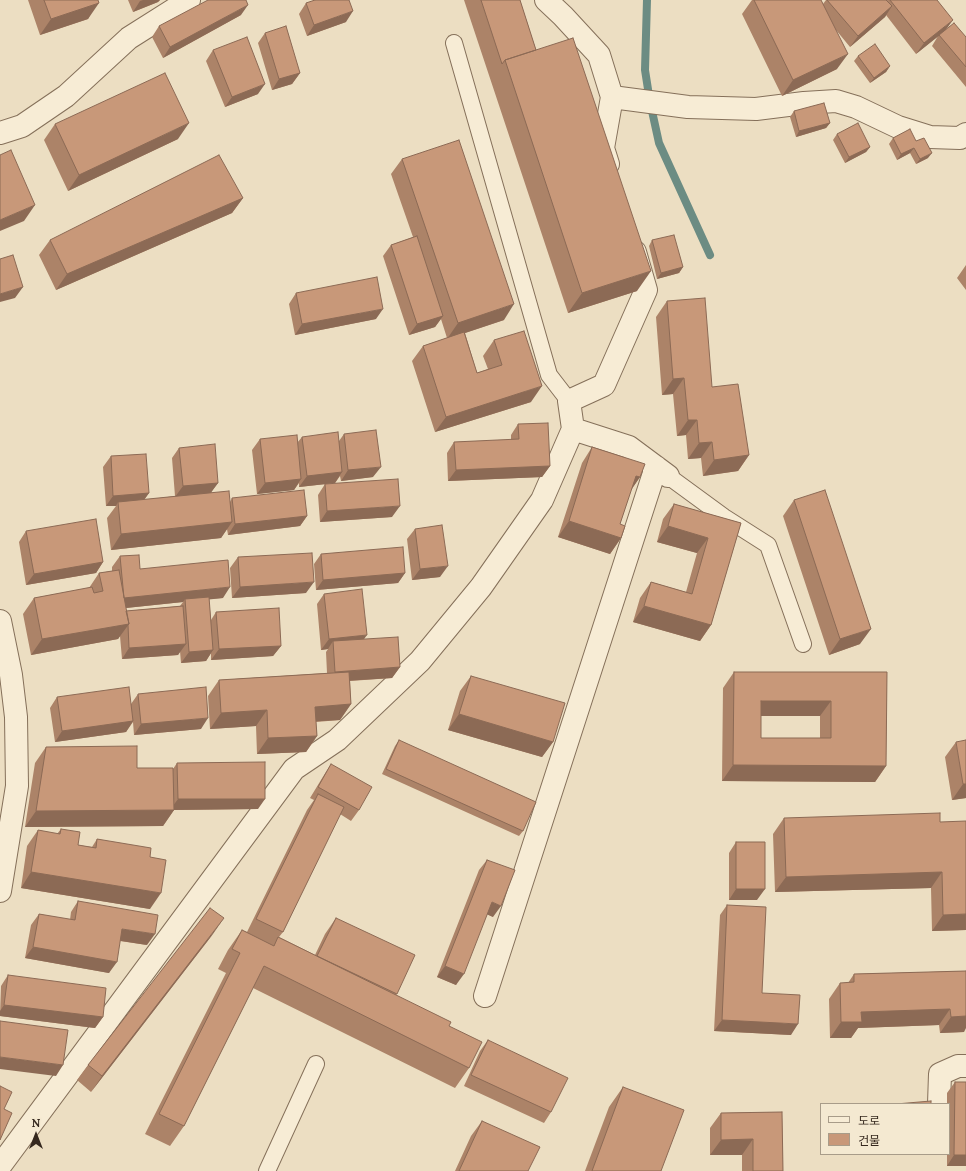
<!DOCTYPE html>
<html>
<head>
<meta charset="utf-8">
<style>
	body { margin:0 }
	#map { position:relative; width:966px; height:1171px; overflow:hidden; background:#ecdec2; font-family:Lora,"Noto Sans KR",serif }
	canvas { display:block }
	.legend { position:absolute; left:820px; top:1103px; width:130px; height:52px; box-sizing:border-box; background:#f4e9d1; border:1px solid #a89c89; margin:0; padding:5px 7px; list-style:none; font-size:12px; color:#35281e }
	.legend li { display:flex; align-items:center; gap:8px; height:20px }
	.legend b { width:20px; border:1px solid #a89c89 }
	.north { position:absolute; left:16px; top:1115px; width:40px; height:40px; -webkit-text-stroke:3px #f4e9d1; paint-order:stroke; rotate:0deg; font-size:11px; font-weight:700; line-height:16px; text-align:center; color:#35281e }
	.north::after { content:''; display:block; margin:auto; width:14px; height:18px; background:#35281e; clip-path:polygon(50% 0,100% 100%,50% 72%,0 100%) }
</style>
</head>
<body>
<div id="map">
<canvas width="966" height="1171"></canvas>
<ul class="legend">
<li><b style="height:5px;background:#f7ecd5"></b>도로</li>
<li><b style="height:11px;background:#c89879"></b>건물</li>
</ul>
<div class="north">N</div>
</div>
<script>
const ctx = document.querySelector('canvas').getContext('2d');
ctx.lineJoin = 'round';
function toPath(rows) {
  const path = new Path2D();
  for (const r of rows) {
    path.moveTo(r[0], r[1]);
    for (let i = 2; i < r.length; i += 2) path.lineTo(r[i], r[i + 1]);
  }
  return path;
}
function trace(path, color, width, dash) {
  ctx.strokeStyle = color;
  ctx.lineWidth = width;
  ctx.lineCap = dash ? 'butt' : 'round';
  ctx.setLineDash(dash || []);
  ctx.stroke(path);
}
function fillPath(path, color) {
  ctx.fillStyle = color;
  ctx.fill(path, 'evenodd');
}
trace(toPath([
	[647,0,645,70,650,102,659,143,710,255]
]), '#6c8c83', 8);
const lane = toPath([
	[454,43,549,375,569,401],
	[668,476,724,517,768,545,803,644],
	[267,1171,316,1064]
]);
const street = toPath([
	[546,0,563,16,599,55,612,97,603,148,608,164],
	[612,97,688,107,756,109,804,103,836,101,856,107,898,127,930,137,960,138,966,134],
	[0,133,22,126,66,96,129,38,189,0],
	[573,429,629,447,668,476],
	[0,621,11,675,16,717,17,786,0,891],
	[485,996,656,467],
	[939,1104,940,1074,958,1066,966,1066],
	[0,1166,294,769,337,740,420,661,481,587,542,500,573,429,569,401,604,385,646,290,635,252]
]);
trace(lane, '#85705a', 18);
trace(street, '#85705a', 24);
trace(lane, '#f7ecd5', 16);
trace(street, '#f7ecd5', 22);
fillPath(toPath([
	[28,0,98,0,88,19,40,35],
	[128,0,160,0,158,2,133,12],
	[464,0,520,0,536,50,637,291,568,313],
	[752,0,821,0,823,4,826,0,937,0,946,29,966,37,966,87,932,46,938,36,916,54,886,15,885,17,850,47,836,30,837,69,782,96,742,14],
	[306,3,346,22,307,36,299,14],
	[241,15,163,58,152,37,159,26],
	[265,33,300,73,292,84,272,90,258,43],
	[213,50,258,94,225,107,206,61],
	[858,56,890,66,886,72,870,83,854,61],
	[794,111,830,123,826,128,796,137,790,117],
	[55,124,178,139,68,191,44,140],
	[837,134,870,147,866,152,845,163,833,140],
	[893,138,916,141,928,158,916,164,910,153,897,160,889,144],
	[402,159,504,320,465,333,477,373,488,369,483,356,494,340,531,402,435,432,412,361,423,346,447,338,441,319,435,327,409,335,383,256,391,245,413,237,391,174],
	[243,198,232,213,56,290,39,255,50,240],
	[652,240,683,267,679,273,657,279,649,246],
	[966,265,966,290,957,278],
	[296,293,376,319,295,335,289,304],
	[667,301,712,387,749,455,738,471,703,476,701,458,688,459,686,435,677,436,673,394,662,395,656,317],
	[518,424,550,466,542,477,448,481,447,453,454,442,511,440,511,435],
	[344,434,373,477,341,481,340,476,335,483,299,487,299,483,294,490,257,494,252,450,260,439,297,443,302,437,339,441],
	[592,447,640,477,631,490,620,524,621,538,610,554,558,537,582,463],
	[179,448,218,483,211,492,230,502,232,498,307,516,300,526,228,535,227,529,221,538,111,550,107,518,116,506,106,506,103,467,111,456,149,493,144,500,175,496,172,458],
	[325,484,392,517,320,522,318,495],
	[794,500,860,644,829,655,783,516],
	[674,504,741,523,711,625,700,641,633,622,640,598,651,582,686,592,697,553,657,542,663,519],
	[415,529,440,577,412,580,407,539],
	[26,531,103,562,96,573,26,585,19,542],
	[321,554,405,573,398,583,316,590,314,564],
	[120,556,140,569,223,598,209,599,211,620,216,612,281,646,273,656,211,660,211,653,206,661,181,663,180,651,178,655,122,659,120,636,118,639,31,655,23,614,34,598,89,588,99,573,112,571,112,567],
	[183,602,180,606,126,611,126,608],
	[238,557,306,593,232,598,230,568],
	[324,594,364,639,400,667,392,678,350,681,351,704,340,720,316,722,317,736,306,752,257,754,256,726,210,729,208,696,219,680,327,673,326,652,328,649,321,650,317,604],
	[734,672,887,672,886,766,875,782,722,781,723,688],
	[761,716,820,716,820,738,761,738],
	[471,676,553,742,542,757,448,730,460,691],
	[138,694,201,729,134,735,133,722,126,732,55,742,50,708,57,697,131,704],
	[399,740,523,831,519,836,382,774,395,746],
	[956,742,966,798,952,800,945,757],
	[46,747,137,768,173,769,177,763,258,809,174,810,163,826,25,827,35,763],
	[331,764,359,810,351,821,340,814,283,932,279,937,315,955,325,934,336,918,397,994,396,995,449,1026,469,1068,455,1088,253,988,184,1126,170,1146,145,1134,226,973,218,969,228,950,242,930,247,932,307,810,314,800,310,798,324,775],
	[784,818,940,822,966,930,932,931,931,888,775,892,773,834],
	[61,829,78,845,92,847,97,839,150,857,150,909,21,888,27,846,38,830,57,834],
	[736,842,757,900,729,900,729,853],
	[487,860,493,917,487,914,456,985,437,977,479,870],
	[78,901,147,945,120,941,109,973,25,958,31,925,39,914,70,920,71,912],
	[727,905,762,993,791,1035,714,1031,720,915],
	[213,934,91,1092,77,1080,88,1065],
	[966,971,964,1032,940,1033,939,1025,858,1028,851,1038,830,1038,829,999,840,983,848,983,854,974],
	[8,975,103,1017,95,1028,0,1016,1,986],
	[488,1040,551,1112,544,1123,464,1086,480,1051],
	[955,1082,966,1166,947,1166,947,1154,949,1154,949,1104,947,1104,947,1093],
	[623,1087,661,1171,585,1171,609,1107],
	[782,1112,783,1171,742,1171,742,1155,710,1155,710,1128,721,1113],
	[482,1121,528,1171,455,1171,471,1136]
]), '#ac8368');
fillPath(toPath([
	[143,0,160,0,158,2,133,12,140,1],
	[99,3,88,19,40,35,51,19],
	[248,5,241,15,163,58,170,47],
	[892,6,885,17,850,47,858,36],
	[353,11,346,22,307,36,314,25],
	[953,20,945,31,916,54,924,43],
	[848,54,837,69,782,96,793,80],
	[890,66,886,72,870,83,874,78],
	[300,73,292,84,272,90,279,79],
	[265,84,258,94,225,107,232,97],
	[189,123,178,139,68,191,79,175],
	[830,123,826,128,796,137,799,131],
	[870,147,866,152,845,163,849,157],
	[914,148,910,153,897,160,901,154],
	[932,153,928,158,916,164,920,159],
	[243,198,232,213,56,290,67,274],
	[35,205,24,221,0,231,0,220],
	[683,267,679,273,657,279,661,273],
	[651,271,637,291,568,313,582,293],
	[23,287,15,298,0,302,0,294],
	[514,304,504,320,447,339,458,323],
	[383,309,376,319,295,335,302,324],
	[443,316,435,327,409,335,417,324],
	[684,378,673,394,662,395,673,379],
	[542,386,531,402,435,432,446,417],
	[688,420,697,420,686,435,677,436],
	[712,442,701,458,688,459,699,443],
	[749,455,738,471,703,476,714,460],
	[550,466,542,477,448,481,456,470],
	[381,467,373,477,341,481,348,470],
	[342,472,335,483,299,487,307,476],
	[636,476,640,477,629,493],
	[301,479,294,490,257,494,265,483],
	[218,483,210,494,175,497,183,486],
	[149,493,141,504,118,502,116,506,106,506,113,496],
	[400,506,392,517,320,522,327,511],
	[307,516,300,526,228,535,235,524],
	[569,521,621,538,610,554,558,537],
	[232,522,221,538,111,550,121,534],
	[668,526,708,538,697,553,657,542],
	[103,562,96,573,26,585,34,574],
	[448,566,440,577,412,580,420,569],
	[405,573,398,583,316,590,323,580],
	[314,582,306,593,232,598,240,587],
	[230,587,223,598,185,602,185,599,183,602,116,609,123,598],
	[644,606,711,625,700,641,633,622],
	[129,624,118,639,31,655,42,639],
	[871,629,860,644,829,655,840,639],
	[367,635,359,646,333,641,328,649,321,650,329,639],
	[186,644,178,655,122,659,129,648],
	[281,646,273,656,211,660,219,649],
	[213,650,206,661,181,663,189,652],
	[400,667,392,678,328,682,335,672],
	[761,701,831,701,820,716,750,716],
	[351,704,340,720,304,722,315,707],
	[267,710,256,726,210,729,221,713],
	[459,714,553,742,542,757,448,730],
	[208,718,201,729,134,735,141,724],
	[133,721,126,732,55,742,62,731],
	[317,736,306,752,257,754,268,738],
	[733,765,886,766,875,782,722,781],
	[963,784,966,784,966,798,952,800],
	[178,799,265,799,258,809,170,810],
	[174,810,163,826,25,827,36,811],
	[31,872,161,893,150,909,21,888],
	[942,872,931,888,775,892,786,877],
	[736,889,765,889,757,900,729,900],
	[492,902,501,906,493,917,484,913],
	[966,914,966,930,932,931,943,915],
	[224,918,213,934,91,1092,102,1076],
	[122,929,155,934,147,945,115,940],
	[33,947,117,962,109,973,25,958],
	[445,966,464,974,456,985,437,977],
	[4,1005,103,1017,95,1028,0,1016,0,1011],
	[950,1009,939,1025,858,1028,851,1038,830,1038,841,1022,861,1012],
	[966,1016,966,1028,964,1032,940,1033,951,1017],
	[722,1020,798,1024,791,1035,714,1031],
	[0,1057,63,1065,56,1076,0,1069],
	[753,1139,742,1155,710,1155,721,1140],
	[954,1155,966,1155,966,1166,947,1166]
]), '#8c6a55');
const building = toPath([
	[44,0,98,0,99,3,51,19,44,0],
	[208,0,246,0,248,5,170,47,159,26,208,0],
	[315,0,349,0,353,11,314,25,306,3,315,0],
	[481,0,520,0,536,50,505,60,502,64,481,0],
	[754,0,821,0,848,54,793,80,754,0],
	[827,0,886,0,892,6,858,36,827,0],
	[890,0,937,0,953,20,924,43,890,0],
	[954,23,966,37,966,67,939,35,954,23],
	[286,26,300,73,279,79,265,33,286,26],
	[247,37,265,84,232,97,213,50,247,37],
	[573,38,651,271,582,293,505,60,573,38],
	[875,44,890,66,874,78,858,56,875,44],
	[165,73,189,123,79,175,55,124,165,73],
	[824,103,830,123,799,131,794,111,824,103],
	[858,123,870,147,849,157,837,134,858,123],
	[910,129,916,141,924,138,932,153,920,159,914,148,901,154,893,138,910,129],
	[459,140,514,304,458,323,402,159,459,140],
	[11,150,35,205,0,220,0,155,11,150],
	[219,155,243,198,67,274,50,240,219,155],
	[674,235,683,267,661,273,652,240,674,235],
	[417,236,443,316,417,324,391,245,417,236],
	[13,255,23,287,0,294,0,259,13,255],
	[377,277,383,309,302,324,296,293,377,277],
	[705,298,712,387,738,384,749,455,714,460,712,442,699,443,697,420,688,420,684,378,673,379,667,301,705,298],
	[524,331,542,386,446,417,423,346,464,332,477,373,502,365,494,340,524,331],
	[548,423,550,466,456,470,454,442,519,439,518,424,548,423],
	[376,430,381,467,348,470,344,434,376,430],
	[338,432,342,472,307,476,302,437,338,432],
	[297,435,301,479,265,483,260,439,297,435],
	[215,444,218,483,183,486,179,448,215,444],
	[592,447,645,464,640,477,636,476,620,524,625,526,621,538,569,521,592,447],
	[146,454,149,493,113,496,111,456,146,454],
	[398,479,400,506,327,511,325,484,398,479],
	[304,490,307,516,235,524,232,498,304,490],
	[825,490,871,629,840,639,794,500,825,490],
	[229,491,232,522,121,534,118,502,229,491],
	[674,504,741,523,711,625,644,606,651,582,692,594,708,538,668,526,674,504],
	[96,519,103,562,34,574,26,531,96,519],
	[442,525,448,566,420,569,415,529,442,525],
	[403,547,405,573,323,580,321,554,403,547],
	[312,553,314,582,240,587,238,557,312,553],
	[139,555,140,569,228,560,230,587,124,598,120,556,139,555],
	[119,570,129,624,42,639,34,598,92,587,94,593,103,591,99,573,119,570],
	[362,589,367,635,329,639,324,594,362,589],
	[209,597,213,650,189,652,185,599,209,597],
	[183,606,186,644,129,648,128,625,129,624,126,611,183,606],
	[279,608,281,646,219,649,216,612,279,608],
	[398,637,400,667,335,672,333,641,398,637],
	[349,672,351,704,315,707,317,736,268,738,267,710,221,713,219,680,349,672],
	[734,672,887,672,886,766,733,765,734,672],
	[761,701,831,701,831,738,761,738,761,701],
	[471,676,565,703,553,742,459,714,471,676],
	[129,687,133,721,62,731,57,697,129,687],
	[206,687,208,718,141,724,138,694,206,687],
	[399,740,536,802,523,831,386,769,399,740],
	[966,740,966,784,963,784,956,742,966,740],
	[137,746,137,768,173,768,174,810,36,811,46,747,137,746],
	[265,762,265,799,178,799,177,763,265,762],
	[331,764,372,787,359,810,318,787,331,764],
	[318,794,344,807,283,932,256,919,318,794],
	[940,813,940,822,966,821,966,914,943,915,942,872,786,877,784,818,940,813],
	[61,829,80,832,78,845,96,848,97,839,151,848,150,857,166,860,161,893,31,872,38,830,60,834,61,829],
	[736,842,765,842,765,889,736,889,736,842],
	[487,860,515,870,501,906,492,902,464,974,445,966,487,860],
	[78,901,158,915,155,934,122,929,117,962,33,947,39,914,75,920,78,901],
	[727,905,766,907,762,993,800,995,798,1024,722,1020,727,905],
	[210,908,224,918,102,1076,88,1065,210,908],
	[336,918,415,955,397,994,317,956,336,918],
	[242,930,274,946,278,937,451,1022,449,1026,482,1042,469,1068,264,966,184,1126,159,1114,240,953,232,949,242,930],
	[966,971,966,1016,951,1017,950,1009,861,1012,862,1022,841,1022,840,983,854,982,854,974,966,971],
	[8,975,106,988,103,1017,4,1005,8,975],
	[0,1021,68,1030,63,1065,0,1057,0,1021],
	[488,1040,568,1078,551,1112,471,1075,488,1040],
	[955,1082,966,1082,966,1155,954,1155,955,1082],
	[0,1086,12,1092,4,1109,12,1113,0,1140,0,1086],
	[623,1087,684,1110,661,1171,592,1171,623,1087],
	[931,1101,931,1104,896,1104,931,1101],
	[782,1112,783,1171,753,1171,753,1139,721,1140,721,1113,782,1112],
	[482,1121,540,1147,528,1171,459,1171,482,1121]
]);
fillPath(building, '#c89879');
trace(building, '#8c6a55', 1);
</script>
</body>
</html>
